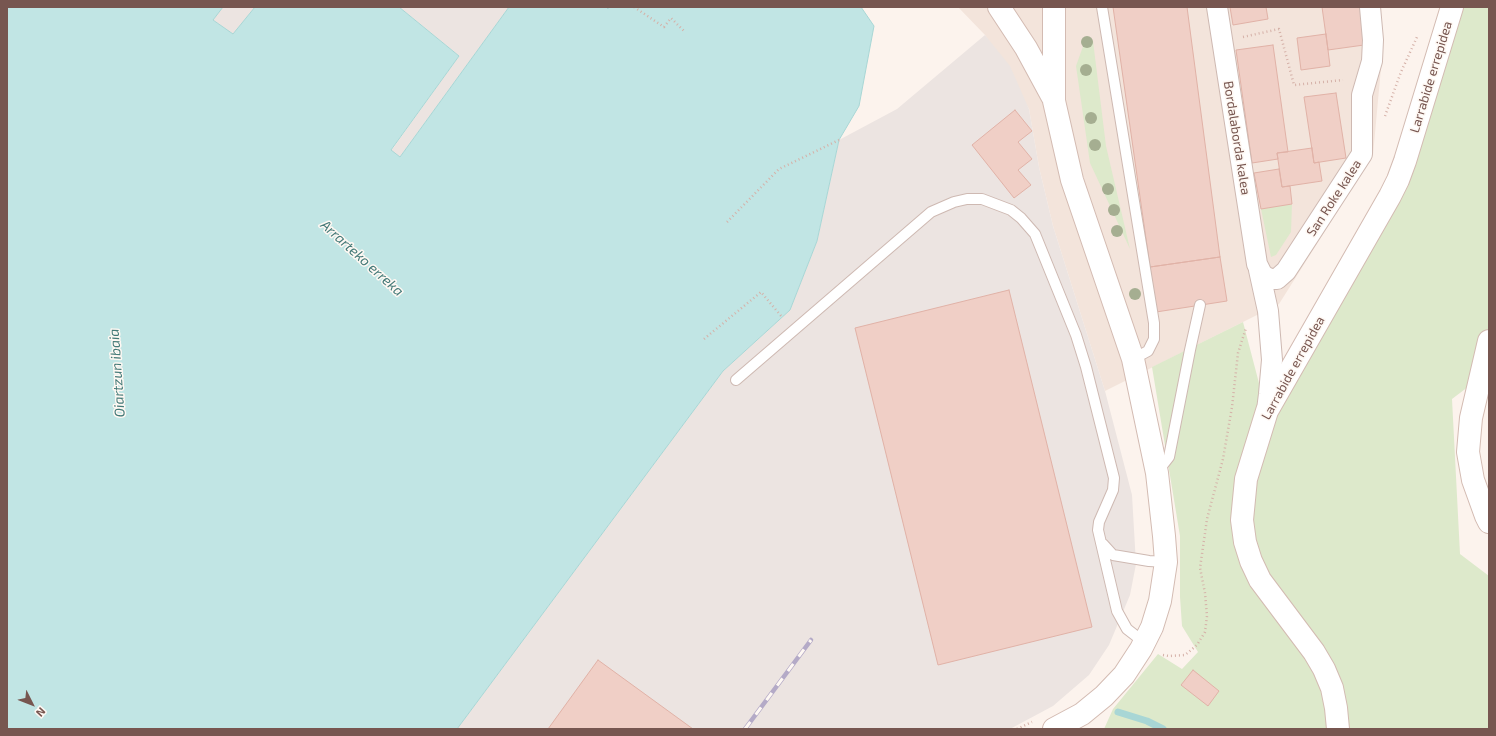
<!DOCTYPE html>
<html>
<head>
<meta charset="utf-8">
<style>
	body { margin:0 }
	#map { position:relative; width:1496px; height:736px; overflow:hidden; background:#fcf3ed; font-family:"Exo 2",sans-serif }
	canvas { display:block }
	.frame { position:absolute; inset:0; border:8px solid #775650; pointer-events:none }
	.north { position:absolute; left:12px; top:684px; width:40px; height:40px; -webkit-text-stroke:3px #fef8f3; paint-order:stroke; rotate:132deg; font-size:11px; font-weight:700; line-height:16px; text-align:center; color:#775650 }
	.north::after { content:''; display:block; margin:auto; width:14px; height:18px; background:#775650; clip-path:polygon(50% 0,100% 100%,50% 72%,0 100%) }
</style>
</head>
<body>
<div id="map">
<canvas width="1496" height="736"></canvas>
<div class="frame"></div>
<div class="north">N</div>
</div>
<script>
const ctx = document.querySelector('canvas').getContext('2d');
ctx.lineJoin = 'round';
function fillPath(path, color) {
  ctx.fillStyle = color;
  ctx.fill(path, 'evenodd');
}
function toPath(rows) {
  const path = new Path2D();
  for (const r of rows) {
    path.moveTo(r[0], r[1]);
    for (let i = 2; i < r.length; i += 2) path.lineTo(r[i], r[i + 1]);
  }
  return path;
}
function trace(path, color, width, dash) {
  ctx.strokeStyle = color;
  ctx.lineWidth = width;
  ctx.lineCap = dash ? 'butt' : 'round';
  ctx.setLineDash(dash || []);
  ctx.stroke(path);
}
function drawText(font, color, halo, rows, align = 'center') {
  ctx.font = font + ' "Exo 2",sans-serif';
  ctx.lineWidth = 3;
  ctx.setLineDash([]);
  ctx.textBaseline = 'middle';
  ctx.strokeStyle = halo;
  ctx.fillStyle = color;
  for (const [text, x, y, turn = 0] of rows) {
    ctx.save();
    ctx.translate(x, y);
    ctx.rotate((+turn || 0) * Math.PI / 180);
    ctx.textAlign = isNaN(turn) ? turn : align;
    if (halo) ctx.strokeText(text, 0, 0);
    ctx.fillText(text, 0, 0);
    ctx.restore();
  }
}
fillPath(toPath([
	[958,7,1379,7,1382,57,1373,155,1279,304,1105,391,1053,226,1039,167,1029,109,985,35]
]), '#f3e4db');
fillPath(toPath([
	[223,7,255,7,233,35,213,20],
	[399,7,509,7,400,157,391,151,459,56],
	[985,35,1010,66,1029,109,1039,167,1053,226,1105,391,1132,495,1136,564,1130,595,1109,645,1089,675,1053,706,1010,729,457,729,723,371,790,310,817,241,839,140,897,109]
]), '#ece4e1');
fillPath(toPath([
	[1452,7,1489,7,1489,371,1452,399,1460,554,1489,576,1489,729,1104,729,1113,709,1158,654,1182,669,1198,652,1182,626,1180,597,1180,536,1152,367,1243,322,1266,410,1390,196],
	[1086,38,1093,41,1106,146,1130,249,1090,163,1076,66],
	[1292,204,1291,232,1276,255,1271,257,1261,209]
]), '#dde9cb');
const water = toPath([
	[7,7,223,7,213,20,233,34,255,7,399,7,459,56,391,150,400,157,509,7,606,7,608,9,609,7,861,7,874,26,859,106,839,140,817,241,790,310,723,371,457,729,7,729,7,7]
]);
fillPath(water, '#c1e5e4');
trace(water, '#a8d6d5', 1);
trace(toPath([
	[1118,712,1147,721,1163,729]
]), '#a8d6d5', 7);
const building = toPath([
	[1113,7,1187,7,1220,257,1150,267,1113,7],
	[1230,7,1266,7,1268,19,1233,25,1230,7],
	[1322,7,1360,7,1364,45,1328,50,1322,7],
	[1326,34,1330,66,1301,70,1297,38,1326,34],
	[1273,45,1288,152,1277,153,1278,159,1252,163,1236,50,1273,45],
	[1336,93,1346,158,1314,163,1304,97,1336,93],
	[1015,110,1032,131,1018,142,1032,159,1018,170,1031,185,1014,198,972,145,1015,110],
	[1312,148,1314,163,1319,162,1322,181,1282,187,1277,153,1312,148],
	[1279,169,1282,187,1290,186,1292,204,1261,209,1254,173,1279,169],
	[1220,257,1227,301,1156,312,1150,267,1220,257],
	[1009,290,1092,627,938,665,855,328,1009,290],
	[598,660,693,729,548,729,598,660],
	[1193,670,1219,691,1208,706,1181,685,1193,670]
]);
fillPath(building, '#f0cfc6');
trace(building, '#e1b2a7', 1);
const lane = toPath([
	[1102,7,1154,323,1154,339,1148,351,1133,359],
	[736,380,931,212,954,202,967,199,982,199,1011,210,1021,218,1035,234,1076,335,1086,367,1114,478,1113,490,1099,522,1098,530,1117,611,1127,629,1145,643],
	[1158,471,1169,457,1190,350,1200,305],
	[1103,544,1113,555,1149,561,1166,562]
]);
const street = toPath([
	[1217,7,1257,264,1262,274,1266,277,1271,279,1277,279,1286,271,1362,154,1362,95,1372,61,1373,40,1370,7],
	[1259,270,1268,311,1272,360,1269,394,1267,410]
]);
const secondary = toPath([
	[999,7,1026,48,1052,96],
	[1054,7,1054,101,1072,180,1133,359,1157,473,1164,536,1166,562,1160,601,1152,627,1141,649,1124,675,1104,696,1082,714,1054,729],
	[1489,341,1471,418,1468,452,1473,480,1486,516,1489,522],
	[1338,729,1336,708,1332,688,1324,669,1314,652,1260,580,1251,561,1245,542,1242,520,1246,479,1267,411,1390,196,1398,180,1405,161,1452,7]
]);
trace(lane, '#ceb9b2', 12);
trace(street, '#ceb9b2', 22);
trace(secondary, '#d3bbb2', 24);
trace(toPath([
	[634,7,664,27,671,18,684,31],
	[1243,37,1279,29,1294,85,1343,80],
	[1385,116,1401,72,1417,37],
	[727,222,779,169,839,140],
	[704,339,761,292,782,317],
	[1163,655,1169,656,1185,655,1197,645,1205,632,1207,616,1205,593,1200,568,1207,519,1223,459,1232,407,1238,353,1246,328],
	[1017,729,1032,722]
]), '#d5b1a8', 2.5, [1, 3]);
trace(lane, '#fff', 10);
trace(street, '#fff', 20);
trace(secondary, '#fff', 22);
const rail = toPath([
	[745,729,811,640]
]);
trace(rail, '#b4aac7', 4.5);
trace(rail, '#fef8f3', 3, [9]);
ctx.fillStyle = '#a5ae91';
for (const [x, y] of [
	[1087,42],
	[1086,70],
	[1091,118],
	[1095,145],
	[1108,189],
	[1114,210],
	[1117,231],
	[1135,294]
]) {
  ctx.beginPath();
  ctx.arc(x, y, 6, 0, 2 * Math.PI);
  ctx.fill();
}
drawText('13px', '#775650', '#fef8f3', [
	["Larrabide errepidea",1431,77,-73],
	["Bordalaborda kalea",1237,138,81],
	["San Roke kalea",1334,198,-57],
	["Larrabide errepidea",1293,368,-61]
]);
drawText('italic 14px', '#447a78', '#fef8f3', [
	["Arrarteko erreka",362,258,42],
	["Oiartzun ibaia",117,373,-94]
]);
</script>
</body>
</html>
